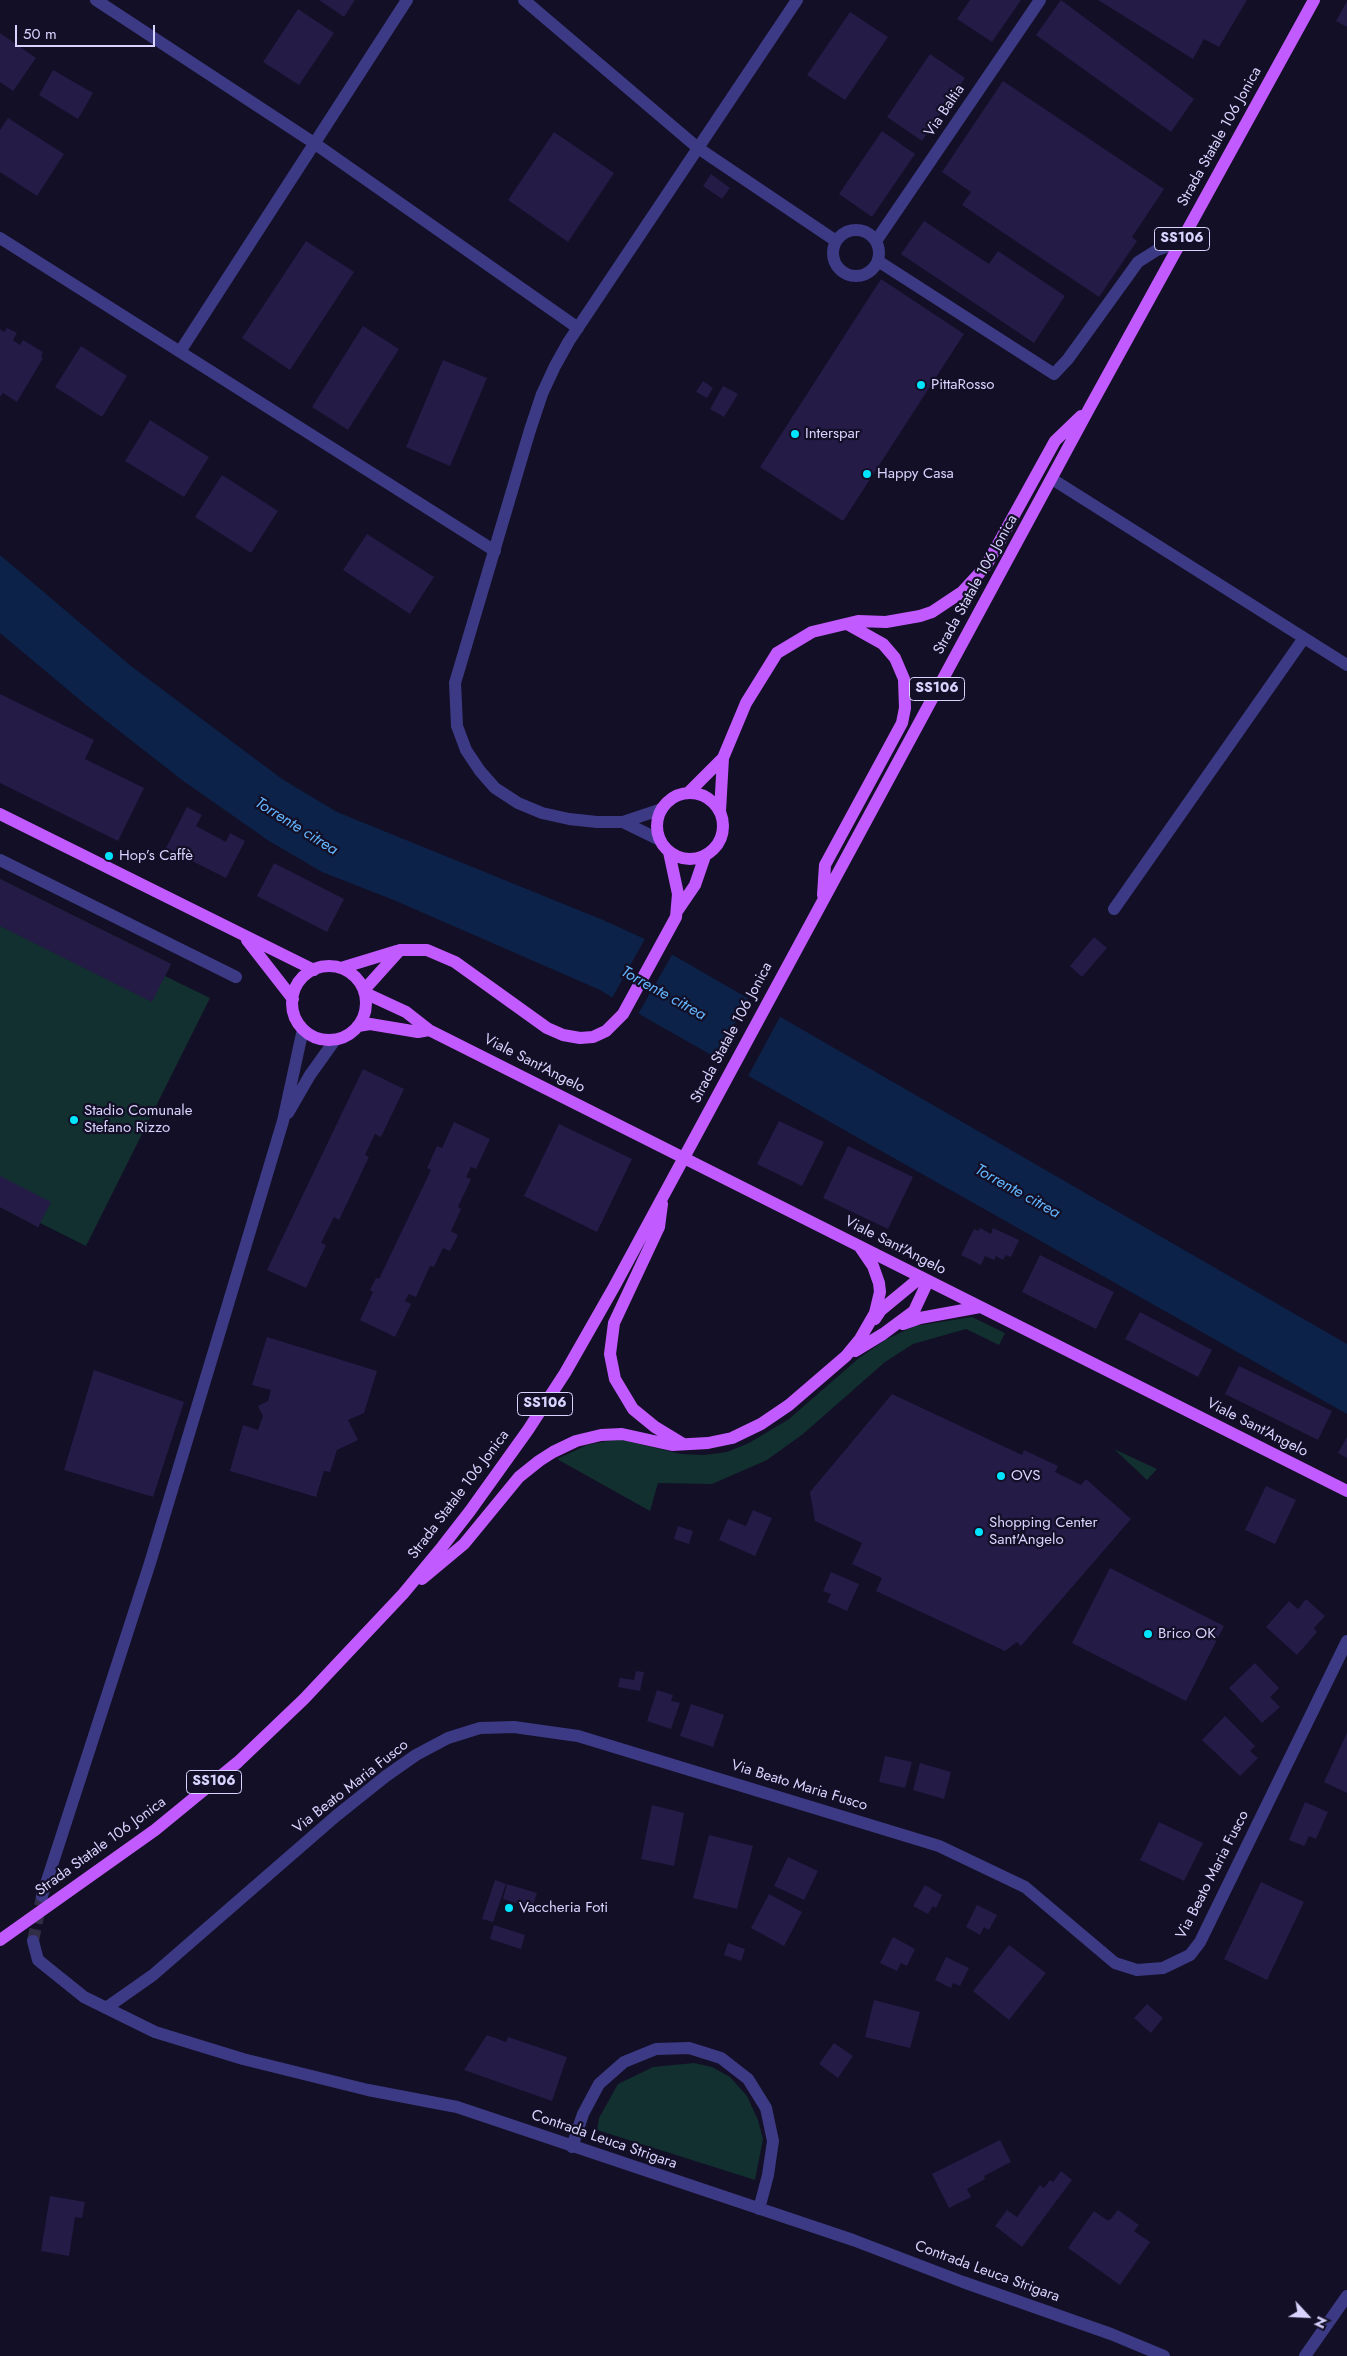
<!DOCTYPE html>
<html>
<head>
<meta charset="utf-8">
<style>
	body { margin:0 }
	#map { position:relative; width:1347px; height:2356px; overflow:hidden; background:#130f26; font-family:Jost,sans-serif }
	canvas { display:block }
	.north { position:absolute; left:1282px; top:2291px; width:50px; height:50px; -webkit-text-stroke:4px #130f26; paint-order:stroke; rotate:115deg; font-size:14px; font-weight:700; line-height:20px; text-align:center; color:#d9d4ff }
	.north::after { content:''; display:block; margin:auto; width:18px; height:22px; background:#d9d4ff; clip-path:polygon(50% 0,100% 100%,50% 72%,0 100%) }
	.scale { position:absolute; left:15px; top:25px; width:140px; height:22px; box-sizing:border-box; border:2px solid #d9d4ff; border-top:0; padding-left:6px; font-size:15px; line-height:18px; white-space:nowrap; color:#d9d4ff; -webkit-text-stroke:4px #130f26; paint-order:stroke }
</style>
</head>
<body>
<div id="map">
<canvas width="1347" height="2356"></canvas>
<div class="north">N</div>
<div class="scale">50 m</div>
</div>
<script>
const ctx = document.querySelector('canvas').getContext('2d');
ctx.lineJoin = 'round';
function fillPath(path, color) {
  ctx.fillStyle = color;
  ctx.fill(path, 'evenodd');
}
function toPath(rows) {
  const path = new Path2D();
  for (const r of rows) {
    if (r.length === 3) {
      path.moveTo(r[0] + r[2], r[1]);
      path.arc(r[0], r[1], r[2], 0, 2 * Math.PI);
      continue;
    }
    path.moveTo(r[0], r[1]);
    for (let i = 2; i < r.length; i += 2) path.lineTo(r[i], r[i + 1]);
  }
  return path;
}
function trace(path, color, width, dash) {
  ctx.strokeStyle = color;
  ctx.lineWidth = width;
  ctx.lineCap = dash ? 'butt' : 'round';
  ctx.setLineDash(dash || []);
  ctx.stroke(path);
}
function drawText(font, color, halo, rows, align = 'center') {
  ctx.font = font + ' Jost,sans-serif';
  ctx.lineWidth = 4.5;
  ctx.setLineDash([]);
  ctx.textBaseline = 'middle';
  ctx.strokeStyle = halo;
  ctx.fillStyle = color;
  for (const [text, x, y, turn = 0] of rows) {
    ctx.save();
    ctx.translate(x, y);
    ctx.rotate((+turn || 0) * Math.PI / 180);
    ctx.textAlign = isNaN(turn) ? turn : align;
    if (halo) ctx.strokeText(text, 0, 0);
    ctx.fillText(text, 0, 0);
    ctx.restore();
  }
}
fillPath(toPath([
	[0,879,171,964,165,976,210,998,86,1246,40,1223,38,1227,0,1207],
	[972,1317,1005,1333,999,1345,966,1329,913,1344,885,1362,803,1434,767,1460,712,1484,658,1483,650,1511,557,1459,587,1445,618,1439,681,1454,704,1455,727,1452,749,1443,789,1419,859,1358,887,1339,915,1326],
	[1114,1449,1157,1469,1147,1480],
	[694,2063,712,2067,730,2077,747,2096,758,2120,763,2139,755,2180,597,2130,599,2118,618,2084,653,2067]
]), '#12302f');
fillPath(toPath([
	[0,555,131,666,282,779,337,812,603,920,647,940,1347,1344,1347,1414,646,1018,600,990,396,901,322,872,269,841,182,780,86,705,0,633]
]), '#0c2248');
fillPath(toPath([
	[646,937,673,953,637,1016,611,1000],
	[749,997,781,1015,747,1078,715,1060]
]), '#130f26');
fillPath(toPath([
	[319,0,355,0,344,17],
	[970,0,1021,0,992,42,957,19],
	[1061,0,1194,99,1171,132,1036,35],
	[1098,0,1247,0,1219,47,1204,39,1193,59],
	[1347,1,1347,27,1336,21],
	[298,9,334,33,299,85,263,62],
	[850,12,888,37,845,100,807,75],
	[0,33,36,58,13,91,0,82],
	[930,54,965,78,922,141,887,117],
	[53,70,93,93,78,119,39,95],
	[1003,81,1164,189,1132,237,1137,241,1099,297,962,205,971,192,942,172],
	[8,118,64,154,37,196,0,172,0,130],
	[882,131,915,154,872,217,839,194],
	[554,132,614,173,568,242,508,200],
	[711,174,730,188,722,199,703,186],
	[924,221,989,264,998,251,1065,296,1034,343,901,254],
	[306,241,354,272,290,370,242,338],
	[881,279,964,334,843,521,760,467],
	[363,326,399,349,348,430,312,407],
	[7,328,17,333,13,340,20,345,23,340,43,352,41,357,43,358,17,402,3,393,0,397,0,329,4,332],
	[81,346,127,376,102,417,55,387],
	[443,360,487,378,450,466,406,447],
	[703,381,713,388,707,398,696,392],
	[723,386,738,394,724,417,710,409],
	[150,420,209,457,184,497,125,461],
	[222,475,278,511,251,553,195,517],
	[367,534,434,577,410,614,343,570],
	[0,694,94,740,85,759,144,788,118,841,0,783],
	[187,807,202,815,196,826,226,842,230,833,245,841,226,878,166,848],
	[274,863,344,899,327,932,257,896],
	[0,879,171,964,152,1002,0,926],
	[1094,937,1107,948,1082,977,1070,966],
	[363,1069,404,1089,381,1137,375,1134,365,1155,369,1157,339,1220,334,1217,321,1243,326,1245,306,1288,267,1270],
	[779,1121,824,1142,802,1186,757,1164],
	[454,1122,490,1139,476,1169,471,1167,466,1177,471,1179,458,1207,461,1209,451,1231,458,1235,450,1251,443,1248,434,1267,430,1266,416,1297,409,1294,405,1301,411,1304,395,1337,360,1320,373,1292,370,1290,376,1278,379,1279,431,1170,427,1168,437,1146,442,1148],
	[559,1124,632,1159,597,1232,524,1196],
	[848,1146,913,1177,888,1229,823,1198],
	[0,1176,51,1202,38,1227,0,1207],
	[980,1228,991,1234,993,1228,1019,1240,1011,1257,1006,1255,1003,1260,996,1256,994,1260,985,1256,981,1265,961,1255,974,1229,978,1231],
	[1040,1255,1114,1292,1096,1329,1022,1292],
	[1140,1312,1212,1350,1198,1377,1125,1339],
	[267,1337,377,1371,364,1413,348,1420,358,1440,337,1450,330,1472,324,1471,316,1497,230,1471,243,1425,258,1430,263,1416,258,1406,268,1401,271,1390,252,1385],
	[1239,1366,1332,1411,1318,1440,1225,1394],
	[94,1370,184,1402,153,1497,64,1470],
	[892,1394,1022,1455,1024,1450,1058,1466,1055,1472,1081,1485,1086,1479,1131,1519,1021,1646,1017,1642,1005,1651,876,1591,882,1578,852,1564,862,1543,815,1521,810,1492],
	[1347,1437,1347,1458,1338,1453],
	[1266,1486,1296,1500,1275,1544,1245,1530],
	[753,1510,772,1518,755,1556,719,1540,728,1519,746,1526],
	[678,1526,693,1531,689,1544,674,1539],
	[1110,1568,1224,1626,1186,1701,1072,1643],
	[831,1572,859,1584,847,1611,827,1602,831,1594,823,1591],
	[1306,1599,1325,1616,1314,1628,1317,1632,1297,1655,1266,1627,1289,1601,1298,1609],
	[1255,1663,1279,1688,1270,1697,1280,1707,1262,1723,1229,1688],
	[636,1671,644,1672,640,1691,618,1687,620,1678,634,1680],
	[657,1690,673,1695,671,1701,680,1703,671,1729,647,1721],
	[691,1704,724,1715,713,1747,680,1736],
	[1225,1716,1255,1746,1250,1751,1258,1758,1240,1776,1202,1740],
	[1347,1733,1347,1793,1324,1782],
	[885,1756,912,1762,905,1788,879,1782],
	[920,1763,951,1772,944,1799,913,1790],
	[1305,1802,1328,1812,1316,1839,1309,1836,1304,1846,1289,1840],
	[652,1805,684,1813,674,1866,641,1859],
	[1159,1822,1203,1843,1184,1881,1140,1860],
	[709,1835,753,1846,737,1909,693,1898],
	[788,1857,818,1871,804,1900,774,1886],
	[495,1880,506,1884,493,1922,482,1919],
	[1261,1882,1304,1902,1267,1980,1224,1959],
	[507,1884,537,1893,532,1908,503,1899],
	[925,1885,942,1895,936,1908,933,1906,928,1914,913,1906],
	[769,1894,802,1912,784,1946,751,1928],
	[977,1905,997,1915,989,1930,984,1927,980,1935,966,1927],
	[494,1925,525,1935,521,1949,490,1939],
	[893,1937,915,1949,907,1966,901,1963,897,1971,880,1963],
	[728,1943,745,1949,741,1961,724,1955],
	[1009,1945,1046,1973,1009,2020,973,1991],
	[946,1957,969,1968,960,1986,953,1983,951,1988,935,1980],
	[874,2000,920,2012,910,2048,865,2037],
	[1147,2004,1163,2018,1151,2033,1134,2018],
	[487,2035,506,2042,508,2037,567,2057,552,2101,464,2070],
	[834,2043,853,2056,838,2078,819,2064],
	[1000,2140,1011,2162,984,2176,985,2179,967,2189,971,2197,949,2208,932,2174],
	[1061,2171,1072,2180,1022,2247,995,2226,1007,2210,1017,2217,1040,2185,1044,2188,1050,2180,1053,2182],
	[50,2196,85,2202,82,2218,75,2217,69,2256,41,2251],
	[1118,2210,1139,2225,1134,2231,1150,2242,1120,2285,1068,2248,1094,2211,1107,2220,1110,2220]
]), '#241b47');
trace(toPath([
	[33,1941,42,1896]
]), '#312d47', 12, [12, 6]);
trace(toPath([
	[96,0,314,143,578,328],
	[524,0,698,148,836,241],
	[856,253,23],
	[0,238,495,551],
	[876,241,1040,0],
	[878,261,1054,374,1068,359,1138,262,1157,250,1181,242],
	[181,350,407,0],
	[1052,479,1347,665],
	[662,809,623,822,597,822,569,819,542,813,518,803,495,788,480,771,466,750,457,726,455,683,530,430,542,394,555,366,569,341,797,0],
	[623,822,660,840],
	[0,860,236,977],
	[1114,909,1304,638],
	[288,1113,310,1075,335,1040],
	[42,1896,150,1563,220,1331,283,1121,303,1029],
	[33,1941,38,1960,84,1997,155,2032,243,2059,368,2090,457,2107,853,2240,963,2282,1111,2334,1164,2356],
	[106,2008,153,1975,336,1816,386,1776,416,1755,448,1738,480,1728,514,1727,578,1736,939,1846,1025,1887,1115,1963,1137,1970,1163,1968,1190,1955,1200,1942,1347,1641],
	[572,2147,583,2114,599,2084,624,2062,656,2049,689,2048,721,2058,748,2079,766,2108,773,2141,768,2175,759,2209],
	[1305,2356,1347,2296]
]), '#3d3a85', 12);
trace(toPath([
	[690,826,33],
	[688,793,723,758],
	[720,811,723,758,746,703,777,653,812,632,858,621,886,622,920,616,932,612,962,592,986,566,1055,441,1081,416],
	[0,814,314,970],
	[823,895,825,865,902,723,905,708,904,679,895,658,883,644,849,625],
	[678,910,695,885,705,856],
	[247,940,293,999],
	[329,1003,37],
	[341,968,400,950,427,950,455,962,547,1028,563,1035,580,1038,593,1037,606,1031,623,1014,676,917,678,894,669,852],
	[364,990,400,950],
	[365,993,406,1012,429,1030,1347,1491],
	[358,1026,370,1024,418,1032,429,1030],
	[662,1204,659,1227,614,1323,610,1354,615,1379,633,1409,655,1427,683,1444],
	[875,1319,881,1310,921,1277],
	[903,1324,920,1318,980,1307],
	[855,1351,883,1334,914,1311,928,1281],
	[422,1579,464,1544,519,1477,539,1461,553,1452,576,1441,601,1435,622,1434,672,1445,708,1443,732,1438,761,1424,789,1405,846,1356,860,1339,875,1313,880,1292,879,1283,873,1266,860,1247],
	[0,1940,155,1830,238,1762,304,1699,403,1594,442,1547,470,1511,528,1430,565,1373,614,1287,1090,407,1314,0]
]), '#c25bff', 12);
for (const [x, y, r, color] of [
	[921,385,5,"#00e5ff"],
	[795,434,5,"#00e5ff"],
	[867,474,5,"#00e5ff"],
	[109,856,5,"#00e5ff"],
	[74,1120,5,"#00e5ff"],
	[1001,1476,5,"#00e5ff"],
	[979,1532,5,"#00e5ff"],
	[1148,1634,5,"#00e5ff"],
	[509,1908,5,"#00e5ff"]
]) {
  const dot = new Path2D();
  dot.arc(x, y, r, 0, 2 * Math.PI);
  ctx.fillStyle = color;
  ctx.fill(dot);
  trace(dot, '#130f26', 2);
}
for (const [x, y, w] of [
	[1182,239,55],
	[937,689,55],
	[545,1404,55],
	[214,1782,55]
]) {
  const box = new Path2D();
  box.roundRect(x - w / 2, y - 11.5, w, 23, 4);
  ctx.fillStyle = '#130f26';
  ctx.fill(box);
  trace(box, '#d9d4ff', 1);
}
drawText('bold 14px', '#d9d4ff', null, [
	["SS106",1182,239],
	["SS106",937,689],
	["SS106",545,1404],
	["SS106",214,1782]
]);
drawText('15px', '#d9d4ff', '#130f26', [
	["Via Baltia",945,111,-56],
	["Strada Statale 106 Jonica",1220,137,-61],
	["Strada Statale 106 Jonica",976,585,-61],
	["Strada Statale 106 Jonica",732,1033,-62],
	["Viale Sant'Angelo",534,1064,27],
	["Viale Sant'Angelo",895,1246,27],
	["Viale Sant'Angelo",1257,1428,27],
	["Strada Statale 106 Jonica",459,1495,-53],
	["Via Beato Maria Fusco",799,1786,17],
	["Via Beato Maria Fusco",351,1787,-38],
	["Strada Statale 106 Jonica",101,1847,-36],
	["Via Beato Maria Fusco",1213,1875,-63],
	["Contrada Leuca Strigara",604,2140,19],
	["Contrada Leuca Strigara",987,2272,20]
]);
drawText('15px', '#d9d4ff', '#130f26', [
	["PittaRosso",931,385],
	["Interspar",805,434],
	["Happy Casa",877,474],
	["Hop’s Caffè",119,856],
	["Stadio Comunale",84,1111],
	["Stefano Rizzo",84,1128],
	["OVS",1011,1476],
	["Shopping Center",989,1523],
	["Sant'Angelo",989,1540],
	["Brico OK",1158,1634],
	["Vaccheria Foti",519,1908]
], 'left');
drawText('italic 16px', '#62b6ff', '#130f26', [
	["Torrente citrea",296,827,32],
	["Torrente citrea",663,994,29],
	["Torrente citrea",1017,1192,29]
]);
</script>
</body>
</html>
